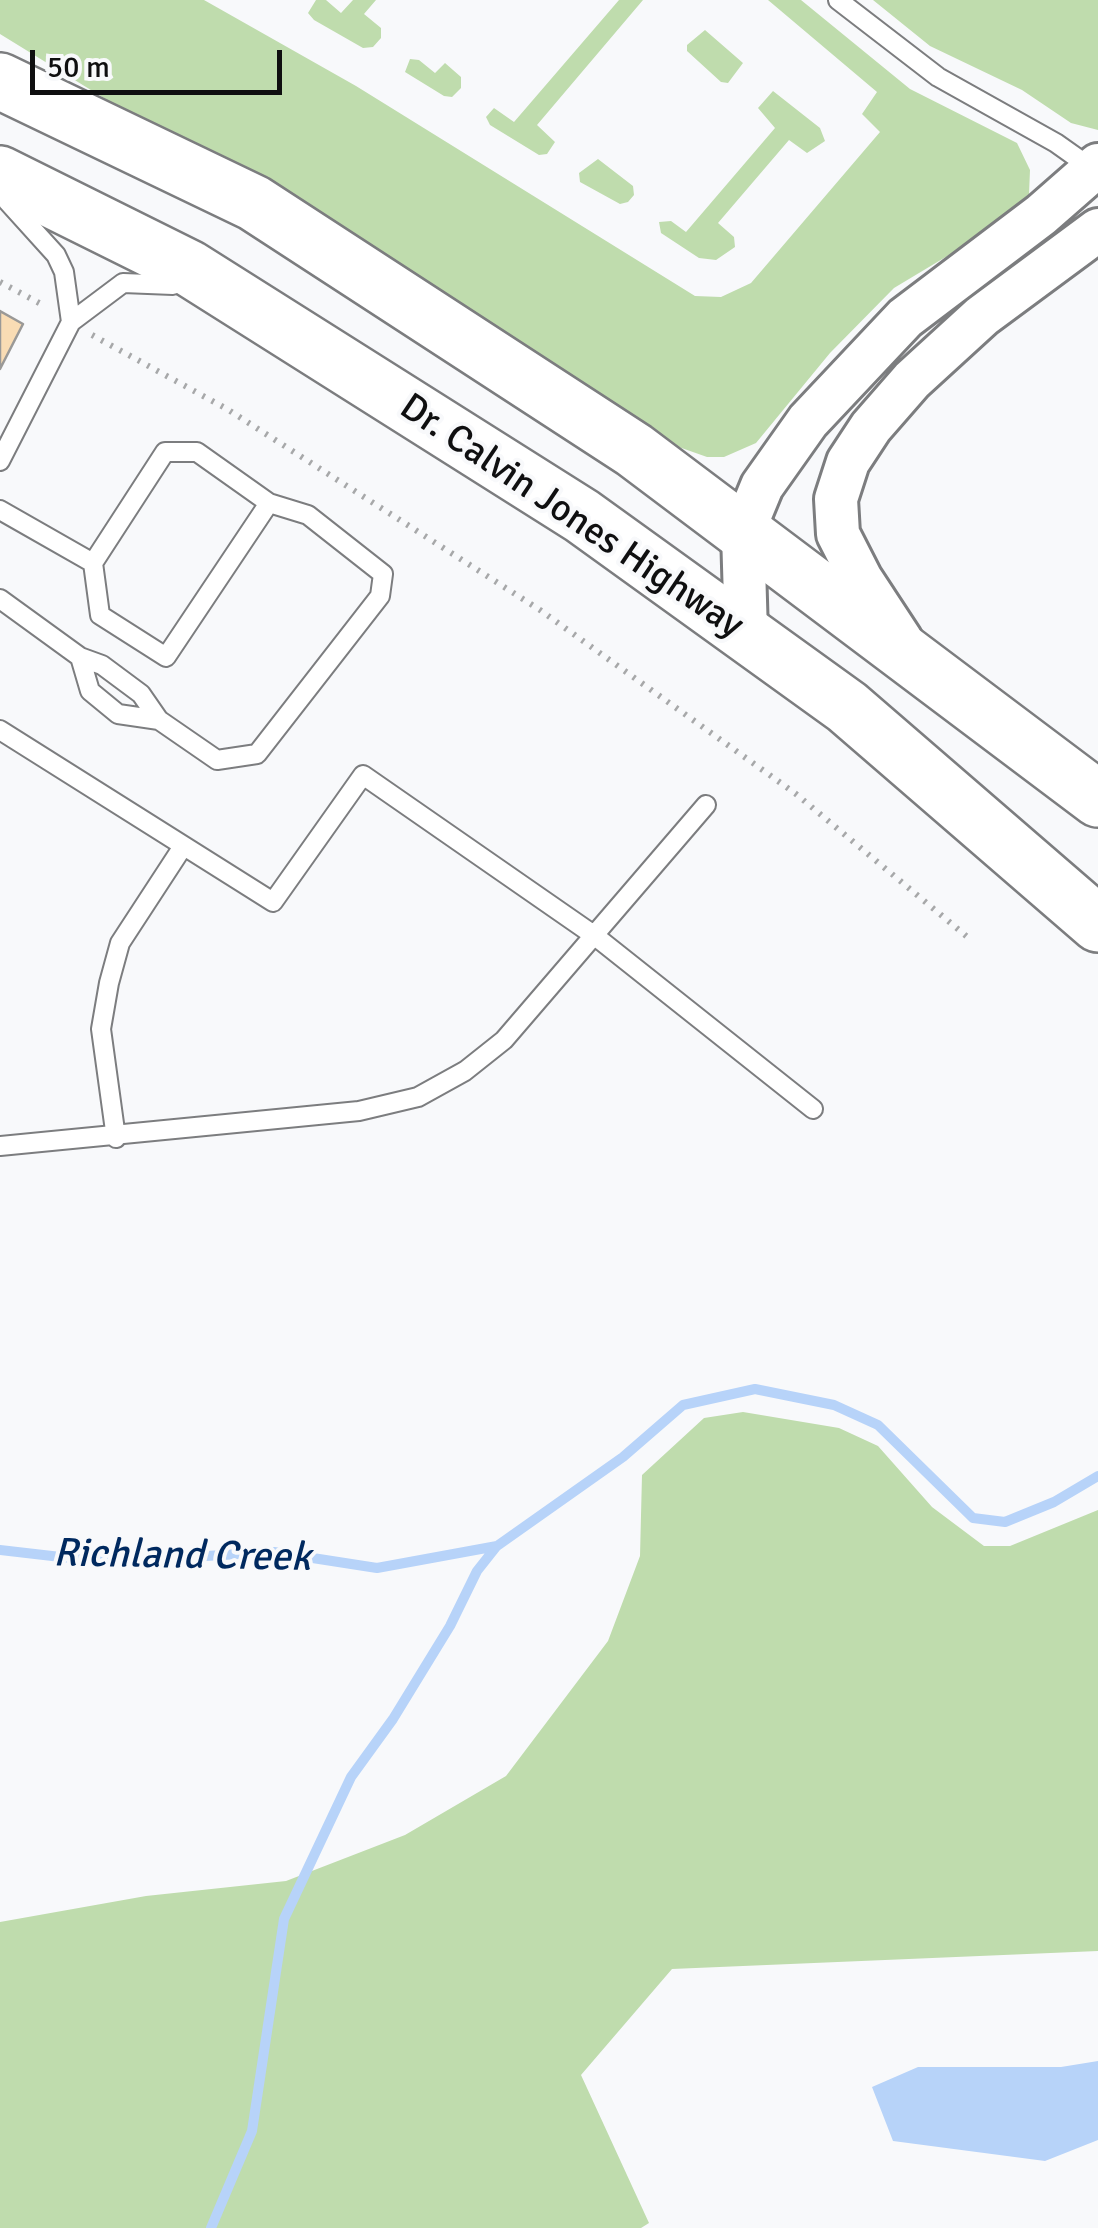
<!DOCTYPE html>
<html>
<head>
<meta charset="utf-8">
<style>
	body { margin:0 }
	#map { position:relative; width:1098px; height:2228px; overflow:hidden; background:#f8f9fb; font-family:Signika,sans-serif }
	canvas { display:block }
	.scale { position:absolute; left:30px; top:50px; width:252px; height:45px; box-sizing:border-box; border:5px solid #0f0f10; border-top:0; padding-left:12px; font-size:30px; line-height:35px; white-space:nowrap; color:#0f0f10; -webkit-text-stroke:8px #f8f9fb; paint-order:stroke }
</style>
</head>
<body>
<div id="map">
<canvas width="1098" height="2228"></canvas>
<div class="scale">50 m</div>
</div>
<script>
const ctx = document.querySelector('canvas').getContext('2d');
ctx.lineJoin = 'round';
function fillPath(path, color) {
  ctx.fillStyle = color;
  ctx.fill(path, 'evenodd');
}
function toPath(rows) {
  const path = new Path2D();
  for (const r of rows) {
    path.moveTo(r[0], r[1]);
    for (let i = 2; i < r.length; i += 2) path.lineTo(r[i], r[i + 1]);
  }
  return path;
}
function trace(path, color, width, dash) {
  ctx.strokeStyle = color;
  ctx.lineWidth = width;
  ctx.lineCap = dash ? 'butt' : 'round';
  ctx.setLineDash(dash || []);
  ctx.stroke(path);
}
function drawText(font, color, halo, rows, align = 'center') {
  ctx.font = font + ' Signika,sans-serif';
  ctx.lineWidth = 8;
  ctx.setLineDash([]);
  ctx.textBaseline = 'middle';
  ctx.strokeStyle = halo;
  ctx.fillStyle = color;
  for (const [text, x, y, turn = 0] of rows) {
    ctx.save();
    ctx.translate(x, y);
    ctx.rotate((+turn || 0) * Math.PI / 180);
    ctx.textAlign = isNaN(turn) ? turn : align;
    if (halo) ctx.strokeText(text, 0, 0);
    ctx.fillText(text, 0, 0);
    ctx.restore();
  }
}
fillPath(toPath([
	[0,0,204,0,356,86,695,296,721,297,751,283,880,132,862,114,877,92,768,0,801,0,910,89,1017,143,1030,170,1029,194,1025,204,979,237,894,288,830,353,756,443,724,457,707,457,659,440,0,34],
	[316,0,326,0,341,13,353,0,376,0,364,14,381,28,381,38,373,47,363,48,314,20,308,13],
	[619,0,643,0,537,125,555,142,547,154,539,155,490,125,486,117,494,108,514,122],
	[873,0,1098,0,1098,130,1071,123,1022,90,930,46],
	[705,30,743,63,728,83,721,82,687,51,687,45],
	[410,59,419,60,435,73,445,63,461,77,461,88,452,97,444,96,405,72],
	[773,91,820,128,825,141,807,153,789,140,718,223,734,237,735,247,716,260,699,258,661,233,659,222,671,221,686,232,775,128,758,108],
	[598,159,633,186,634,195,628,202,620,204,580,182,579,173],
	[743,1412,839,1428,878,1446,932,1507,984,1546,1010,1546,1098,1510,1098,1951,672,1969,581,2075,649,2223,641,2228,0,2228,0,1922,146,1896,286,1881,405,1835,506,1776,608,1641,640,1556,642,1475,704,1418]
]), '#bfdcad');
fillPath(toPath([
	[1098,2061,1098,2140,1045,2161,893,2141,872,2087,918,2067,1061,2067]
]), '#b7d3f9');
trace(toPath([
	[0,1550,104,1562,274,1552,377,1568,497,1546,623,1457,683,1405,755,1389,834,1405,878,1425,973,1518,1005,1522,1054,1502,1098,1476],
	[211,2228,252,2131,284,1919,351,1777,393,1719,450,1626,477,1571,496,1547]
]), '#b7d3f9', 10);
const building = toPath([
	[0,311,23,324,0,369,0,311]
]);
fillPath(building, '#f9dcb4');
trace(building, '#9a9997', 2.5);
const service = toPath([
	[838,0,938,77,1056,143,1094,170],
	[8,202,56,255,64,272,71,322],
	[165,452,197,452,269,503,166,657,100,615,93,563,165,452],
	[0,461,71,322,123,283,173,285],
	[0,510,93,563],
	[0,599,80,657,90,691,118,714,159,720,217,760,257,754,380,596,383,574,308,515,269,503],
	[80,657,102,665,141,694,159,720],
	[0,730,273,902,363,775,595,936,813,1109],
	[116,1138,101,1029,109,983,120,943,182,848],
	[0,1146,359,1111,418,1097,465,1071,504,1040,706,805]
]);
const tertiary = toPath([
	[746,634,743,532,762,486,808,421,905,318,1041,215,1098,165],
	[901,640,861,579,838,534,836,499,848,462,871,427,912,380,982,316,1098,230]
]);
const trunk = toPath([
	[0,81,254,203,634,450,1098,799],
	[0,174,189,268,582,516,847,707,1098,924]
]);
trace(service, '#7c7d7f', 22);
trace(tertiary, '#7c7d7f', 48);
trace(trunk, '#7c7d7f', 60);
trace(toPath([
	[0,282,43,305],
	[92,335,227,409,540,610,796,794,971,940]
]), '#a7a8a9', 6, [2.5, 8]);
trace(service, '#fff', 18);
trace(tertiary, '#fff', 42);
trace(trunk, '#fff', 55);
drawText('38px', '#0f0f10', '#f8f9fb', [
	["Dr. Calvin Jones Highway",571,517,34]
]);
drawText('italic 40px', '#00295f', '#f8f9fb', [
	["Richland Creek",182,1557,1]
]);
</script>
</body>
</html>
